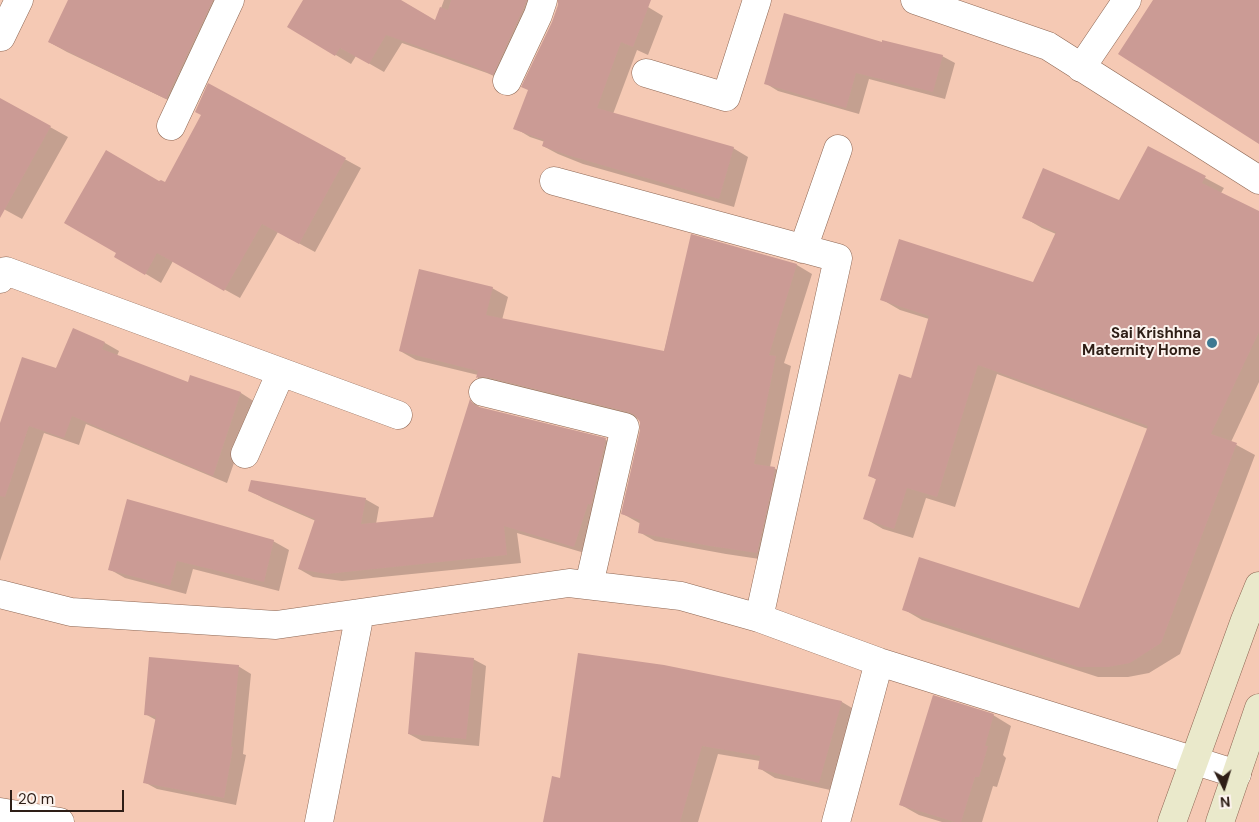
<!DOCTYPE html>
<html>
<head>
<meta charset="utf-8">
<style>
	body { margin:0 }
	#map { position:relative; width:1259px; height:822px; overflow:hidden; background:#f5c9b4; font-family:"DM Sans",sans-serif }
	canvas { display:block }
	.north { position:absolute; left:1199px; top:762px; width:50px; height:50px; -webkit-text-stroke:4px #fcf3ee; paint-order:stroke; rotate:175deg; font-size:14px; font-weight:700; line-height:20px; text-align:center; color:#2e1e16 }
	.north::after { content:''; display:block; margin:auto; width:18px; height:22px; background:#2e1e16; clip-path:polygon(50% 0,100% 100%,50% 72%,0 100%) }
	.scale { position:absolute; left:10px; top:790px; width:114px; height:22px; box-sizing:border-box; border:2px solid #2e1e16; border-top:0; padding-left:6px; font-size:15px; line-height:18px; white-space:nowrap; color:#2e1e16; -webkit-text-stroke:4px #fcf3ee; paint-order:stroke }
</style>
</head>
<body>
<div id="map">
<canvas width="1259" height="822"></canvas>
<div class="north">N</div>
<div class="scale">20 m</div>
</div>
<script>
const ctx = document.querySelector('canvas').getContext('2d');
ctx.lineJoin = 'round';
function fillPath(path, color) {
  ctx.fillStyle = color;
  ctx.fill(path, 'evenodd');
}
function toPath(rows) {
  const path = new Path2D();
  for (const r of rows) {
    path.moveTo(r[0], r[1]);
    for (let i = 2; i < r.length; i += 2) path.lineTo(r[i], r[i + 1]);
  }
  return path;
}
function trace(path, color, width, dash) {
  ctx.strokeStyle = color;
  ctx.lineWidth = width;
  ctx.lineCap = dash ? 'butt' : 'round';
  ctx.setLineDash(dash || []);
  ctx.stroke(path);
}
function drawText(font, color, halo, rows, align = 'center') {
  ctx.font = font + ' "DM Sans",sans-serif';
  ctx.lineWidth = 4;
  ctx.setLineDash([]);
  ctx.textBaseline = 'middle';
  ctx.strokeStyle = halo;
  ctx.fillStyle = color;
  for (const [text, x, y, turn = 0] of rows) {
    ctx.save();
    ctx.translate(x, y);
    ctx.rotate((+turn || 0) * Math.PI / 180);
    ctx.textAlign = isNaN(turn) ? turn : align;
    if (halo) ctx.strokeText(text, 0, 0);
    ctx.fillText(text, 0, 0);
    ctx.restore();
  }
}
fillPath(toPath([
	[69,0,237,0,185,108,67,52,49,42],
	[305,0,399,0,436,22,444,0,546,0,508,82,487,73,402,43,384,72,356,56,351,64,289,27],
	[559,0,631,0,648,7,663,16,648,55,637,50,613,114,733,148,748,157,734,207,583,164,558,154,543,146,545,142,530,137,515,128,553,22,559,5],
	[883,43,942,56,955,63,945,99,869,79,859,114,778,91,765,83],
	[209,85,361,168,315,252,278,232,240,298,173,261,161,283,116,256,160,183,165,184,203,115],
	[50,127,68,137,22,219,0,207,0,142],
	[1149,148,1224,188,1221,193,1259,213,1259,382,1231,442,1255,455,1180,654,1149,673,1128,677,1098,677,922,620,903,609,1080,610,1148,429,997,374,955,507,926,498,913,538,883,529,864,518,877,480,869,475,912,380,929,319,900,310,881,299,1034,283,1056,234,1042,228,1023,217,1120,202],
	[692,236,797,265,812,274,784,363,791,366,770,467,774,468,790,477,773,561,726,554,655,541,639,532,641,524,623,514,642,431,641,422,639,419,503,385,493,386,478,378,478,375,416,360,400,351,492,288,508,297,502,320,664,352],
	[74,330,105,343,119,351,117,356,189,383,191,377,241,393,255,402,227,483,86,424,79,445,44,433,0,561,0,427,56,369],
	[470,401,484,410,606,440,620,448,588,554,517,533,521,563,342,581,313,577,299,569,316,521,263,498,249,490,365,499,379,507,376,524,434,518],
	[273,541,289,550,279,591,193,569,186,594,125,578,109,569],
	[473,659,486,666,479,746,422,741,409,734],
	[238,666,251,674,243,754,246,755,236,805,157,789,144,782,156,720,145,714],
	[664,666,842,702,857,711,835,791,775,778,759,768,760,761,718,754,698,822,544,822,561,779],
	[993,715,1011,726,1003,755,1006,758,997,787,993,786,982,822,942,822,919,815,901,805]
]), '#0003');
fillPath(toPath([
	[68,0,213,0,166,99,48,42],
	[303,0,401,0,435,20,440,7,448,10,451,0,527,0,523,9,493,75,471,65,386,35,369,64,340,48,335,56,287,27],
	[558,0,651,0,633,47,621,42,597,108,734,147,719,199,567,155,542,146,544,140,513,129,528,90,521,87,552,22,558,5],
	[1153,0,1259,0,1259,144,1118,54],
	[784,13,882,42,882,40,943,55,933,92,856,73,846,108,764,84],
	[208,83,346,158,299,244,262,224,224,291,157,253,145,275,114,257,116,253,64,223,106,150,159,181,161,180,165,182,201,115,195,112],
	[0,98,51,126,0,218],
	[1148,146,1206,176,1202,183,1259,211,1259,332,1211,434,1237,443,1161,643,1130,663,1108,667,1078,667,902,610,919,557,1079,608,1148,426,978,365,937,497,907,488,894,529,863,519,876,479,868,476,899,374,911,378,929,316,880,300,899,239,1033,282,1056,232,1022,218,1043,168,1119,200],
	[691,234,797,264,769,355,776,356,754,464,775,467,772,488,757,553,710,546,638,533,640,520,621,514,640,430,640,422,635,415,629,412,487,377,479,377,476,378,478,371,399,351,419,269,493,287,486,315,664,351],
	[73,328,105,342,102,349,188,382,190,375,241,392,213,476,72,416,64,438,29,426,5,497,0,496,0,423,22,357,56,368],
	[470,399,473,404,479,407,606,438,591,505,588,504,574,547,504,526,507,555,327,574,298,569,315,519,248,491,251,480,366,498,361,524,433,517],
	[127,499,274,540,264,582,177,561,170,586,108,570],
	[415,652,474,658,466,739,408,734],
	[578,653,664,665,842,701,819,783,758,769,760,756,702,746,680,822,543,822,552,776,560,778],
	[149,657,239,665,231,747,233,747,224,798,143,783,156,716,144,715],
	[933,695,994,714,985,746,988,746,979,777,975,777,961,822,955,822,899,805]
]), '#cb9b95');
const street = toPath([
	[915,0,1048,46,1259,180],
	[0,36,1,37,19,0],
	[1081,68,1127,0],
	[646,73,726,97,757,0],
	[507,81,538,15,543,0],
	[171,126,230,0],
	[554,181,838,258,759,618],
	[803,249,838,149],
	[0,279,6,271,398,415],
	[483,392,625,427,589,585],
	[245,454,281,372],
	[0,594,71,612,276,625,569,583,681,596,759,618,879,662,1237,774],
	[0,812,60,822],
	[319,822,360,613],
	[836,822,879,662]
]);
const secondary = toPath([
	[1172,822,1245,620,1259,586],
	[1220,822,1259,708]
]);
trace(street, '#8d6754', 29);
trace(secondary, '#8d6754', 29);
trace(street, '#fff', 28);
trace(secondary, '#eae9cb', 28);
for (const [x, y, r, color] of [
	[1212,343,6,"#3e7992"]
]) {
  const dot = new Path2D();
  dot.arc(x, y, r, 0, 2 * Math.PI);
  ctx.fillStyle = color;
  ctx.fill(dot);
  trace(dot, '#fcf3ee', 2);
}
drawText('bold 15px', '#2e1e16', '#fcf3ee', [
	["Sai Krishhna",1201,334],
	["Maternity Home",1201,351]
], 'right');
</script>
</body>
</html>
